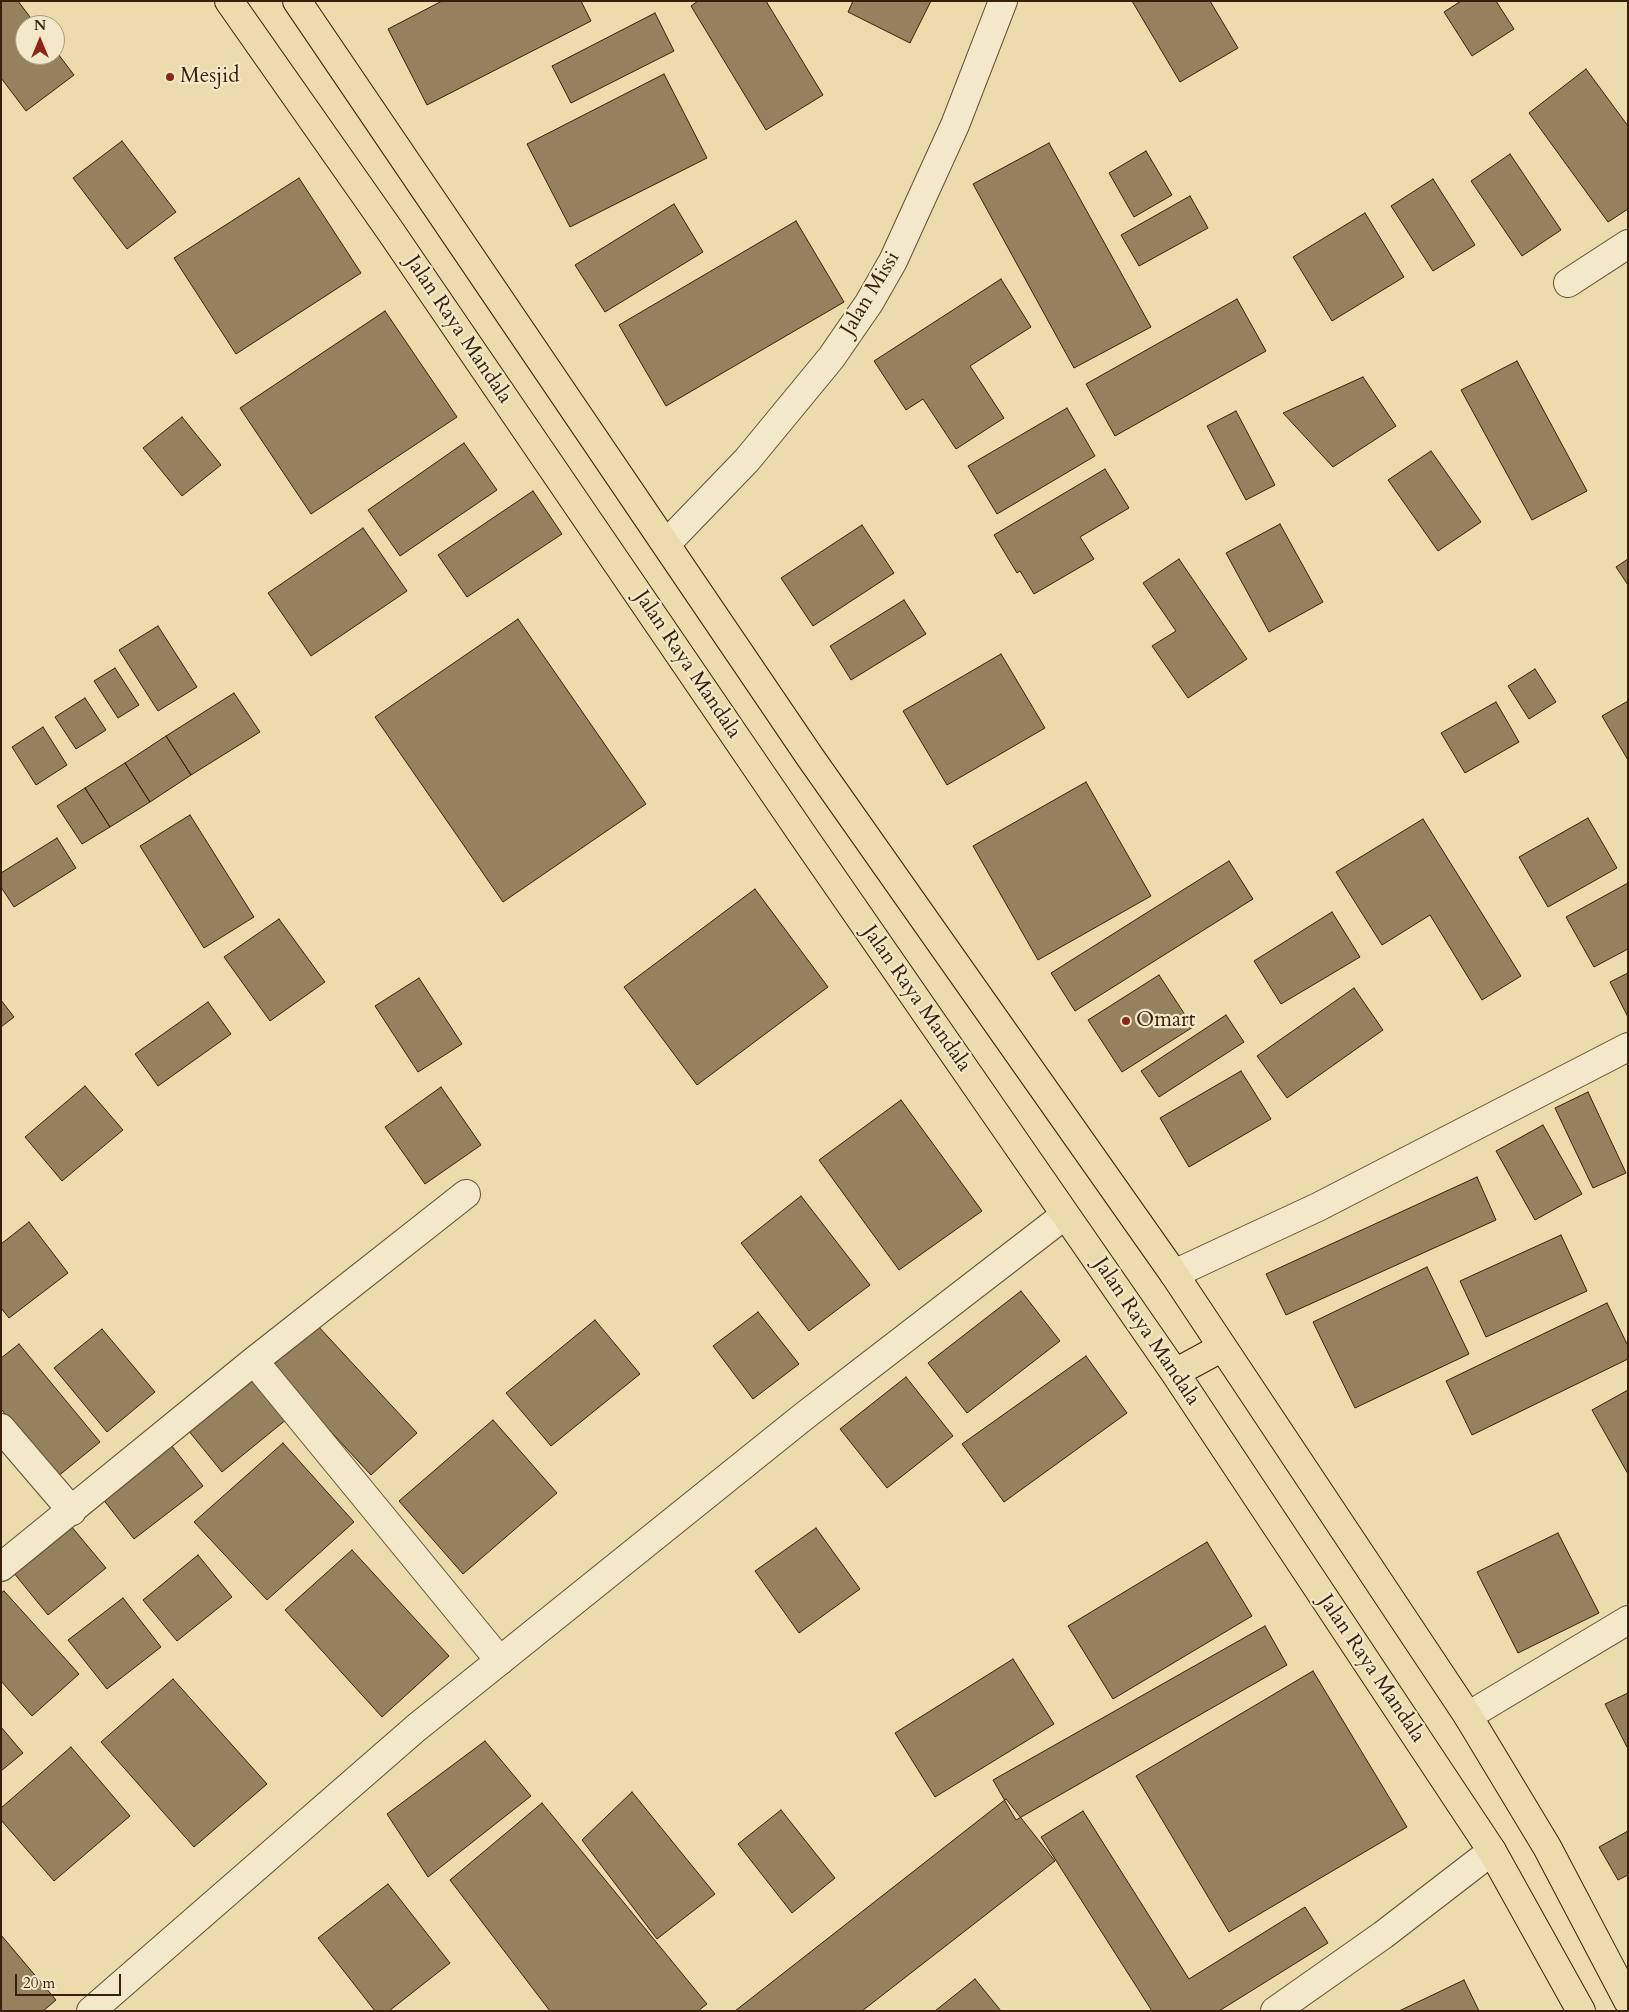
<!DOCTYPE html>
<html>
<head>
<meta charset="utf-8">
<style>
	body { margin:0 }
	#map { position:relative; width:1629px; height:2012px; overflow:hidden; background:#ecdbac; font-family:Cardo,serif }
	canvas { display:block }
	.frame { position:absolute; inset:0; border:2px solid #39200a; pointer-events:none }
	.north { position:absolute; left:15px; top:15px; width:50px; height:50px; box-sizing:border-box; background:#f3e8c9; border:1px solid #a9987d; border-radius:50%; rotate:0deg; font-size:14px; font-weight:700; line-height:20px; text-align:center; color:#39200a }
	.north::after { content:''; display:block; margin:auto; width:18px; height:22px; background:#8f2418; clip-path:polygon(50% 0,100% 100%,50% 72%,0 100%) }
	.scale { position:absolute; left:15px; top:1974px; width:106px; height:22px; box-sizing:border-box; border:2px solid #39200a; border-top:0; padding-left:6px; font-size:15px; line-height:18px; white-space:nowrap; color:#39200a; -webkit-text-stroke:4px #f3e8c9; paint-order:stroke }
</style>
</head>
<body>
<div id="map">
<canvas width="1629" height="2012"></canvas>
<div class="frame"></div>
<div class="north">N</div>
<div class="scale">20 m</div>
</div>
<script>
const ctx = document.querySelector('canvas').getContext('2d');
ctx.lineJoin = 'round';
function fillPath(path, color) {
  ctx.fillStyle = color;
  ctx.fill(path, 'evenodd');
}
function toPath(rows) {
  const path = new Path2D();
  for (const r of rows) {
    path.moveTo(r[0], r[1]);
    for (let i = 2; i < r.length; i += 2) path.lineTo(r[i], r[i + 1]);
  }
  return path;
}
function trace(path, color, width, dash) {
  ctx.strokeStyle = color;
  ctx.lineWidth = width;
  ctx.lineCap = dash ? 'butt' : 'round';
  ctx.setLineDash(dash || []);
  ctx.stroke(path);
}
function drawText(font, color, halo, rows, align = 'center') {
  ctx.font = font + ' Cardo,serif';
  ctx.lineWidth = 4.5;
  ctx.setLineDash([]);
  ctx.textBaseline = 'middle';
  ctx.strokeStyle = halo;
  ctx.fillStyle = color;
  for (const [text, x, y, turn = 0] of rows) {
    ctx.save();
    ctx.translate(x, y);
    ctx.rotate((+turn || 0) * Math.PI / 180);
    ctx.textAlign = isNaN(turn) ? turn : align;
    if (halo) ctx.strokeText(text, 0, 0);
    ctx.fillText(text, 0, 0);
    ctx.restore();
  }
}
const building = toPath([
	[1,1,18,1,36,25,25,25,25,55,55,55,55,50,74,75,26,111,1,78,1,1],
	[442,1,581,1,591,21,427,105,388,29,442,1],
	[698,1,766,1,823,95,766,130,691,6,698,1],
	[853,1,931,1,910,43,848,12,853,1],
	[1132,1,1210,1,1238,48,1180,82,1132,1],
	[1461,1,1496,1,1514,29,1472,56,1444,12,1461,1],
	[655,13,674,51,571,103,552,66,655,13],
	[1586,69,1628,126,1628,209,1608,222,1529,113,1586,69],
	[664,74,707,158,570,227,527,144,664,74],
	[122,141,176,212,127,249,73,178,122,141],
	[1049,143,1151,327,1074,368,973,184,1049,143],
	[1146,151,1172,195,1134,217,1109,173,1146,151],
	[1510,154,1561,230,1522,256,1471,181,1510,154],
	[299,178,361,273,236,354,174,258,299,178],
	[1433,179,1475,245,1433,271,1391,206,1433,179],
	[1190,196,1208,228,1139,266,1121,235,1190,196],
	[674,204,703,252,605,312,575,265,674,204],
	[1365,213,1404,277,1332,321,1293,257,1365,213],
	[796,221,844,302,666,406,619,325,796,221],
	[1001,279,1031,327,970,366,1004,418,956,449,923,399,906,410,874,361,1001,279],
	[1237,299,1266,351,1115,436,1086,384,1237,299],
	[385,311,457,417,311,514,240,408,385,311],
	[1517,361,1587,491,1532,520,1461,390,1517,361],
	[1363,377,1396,426,1333,467,1283,413,1363,377],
	[1067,408,1095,456,997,514,968,466,1067,408],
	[1236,411,1275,485,1246,500,1207,426,1236,411],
	[182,417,221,465,182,496,143,448,182,417],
	[464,443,497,490,400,556,368,510,464,443],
	[1431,451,1481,522,1438,551,1388,480,1431,451],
	[1105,469,1129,508,1080,537,1094,559,1034,594,1020,571,1017,573,994,535,1105,469],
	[533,491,562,534,467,597,438,555,533,491],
	[1280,524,1323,602,1269,632,1226,553,1280,524],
	[862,525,894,573,813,626,781,578,862,525],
	[363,528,407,591,311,656,268,593,363,528],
	[1179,559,1247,659,1188,698,1152,646,1176,631,1143,583,1179,559],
	[1628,559,1628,585,1616,567,1628,559],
	[904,600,926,634,851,680,830,646,904,600],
	[518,619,646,804,503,902,375,717,518,619],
	[158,626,197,687,158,711,119,650,158,626],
	[1001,654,1045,728,947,785,903,711,1001,654],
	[115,668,139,705,118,718,94,681,115,668],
	[1535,669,1556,702,1529,719,1508,686,1535,669],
	[234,693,260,732,191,775,166,736,234,693],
	[85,698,106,730,76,749,55,717,85,698],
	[1628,701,1628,760,1602,716,1628,701],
	[1496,702,1519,742,1465,773,1441,733,1496,702],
	[43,727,67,765,36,785,12,747,43,727],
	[166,736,191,775,150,802,125,763,166,736],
	[125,763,150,802,110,827,85,788,125,763],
	[1086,782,1151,896,1038,960,973,846,1086,782],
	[85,788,110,827,82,844,57,806,85,788],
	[190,815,254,917,204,948,140,846,190,815],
	[1588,818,1617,868,1548,907,1519,857,1588,818],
	[1423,819,1521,976,1482,1000,1430,915,1382,945,1336,872,1423,819],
	[57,838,76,868,14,907,1,887,1,873,57,838],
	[1229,861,1253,899,1075,1011,1051,973,1229,861],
	[1628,883,1628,949,1594,967,1566,917,1628,883],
	[755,889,828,987,697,1085,624,987,755,889],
	[1332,912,1360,957,1281,1004,1254,961,1332,912],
	[279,919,325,982,270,1021,224,957,279,919],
	[1628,973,1628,1017,1610,982,1628,973],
	[1159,975,1193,1027,1122,1072,1088,1020,1159,975],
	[419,978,462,1044,418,1072,375,1006,419,978],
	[1354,988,1383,1030,1287,1098,1257,1056,1354,988],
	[1,1000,14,1017,1,1027,1,1000],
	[208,1002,231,1034,158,1086,135,1054,208,1002],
	[1226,1015,1244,1042,1159,1097,1141,1071,1226,1015],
	[1241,1071,1271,1119,1189,1167,1160,1118,1241,1071],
	[85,1086,123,1130,62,1181,25,1137,85,1086],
	[441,1087,481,1145,425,1184,385,1127,441,1087],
	[1588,1092,1626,1173,1593,1188,1555,1108,1588,1092],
	[901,1100,982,1211,899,1270,819,1160,901,1100],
	[1543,1125,1582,1194,1535,1220,1496,1151,1543,1125],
	[1477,1177,1496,1220,1286,1315,1266,1274,1477,1177],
	[801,1196,870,1285,809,1331,741,1243,801,1196],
	[29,1222,68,1273,9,1318,1,1308,1,1244,29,1222],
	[1561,1235,1587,1291,1486,1337,1460,1281,1561,1235],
	[1427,1267,1469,1354,1355,1408,1313,1322,1427,1267],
	[1021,1291,1060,1341,967,1413,928,1363,1021,1291],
	[1607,1303,1628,1346,1628,1359,1472,1435,1446,1381,1607,1303],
	[758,1312,799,1364,753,1399,713,1346,758,1312],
	[595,1320,640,1374,551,1446,506,1393,595,1320],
	[317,1325,417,1433,371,1475,271,1367,317,1325],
	[102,1329,155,1392,107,1432,54,1368,102,1329],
	[19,1344,100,1442,57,1477,1,1409,1,1358,19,1344],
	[1086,1356,1127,1413,1004,1502,962,1444,1086,1356],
	[254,1377,287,1419,222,1472,188,1430,254,1377],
	[906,1377,953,1436,887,1488,840,1429,906,1377],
	[1628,1390,1628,1474,1592,1410,1628,1390],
	[493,1420,557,1493,463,1574,399,1501,493,1420],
	[168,1441,203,1486,134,1539,99,1494,168,1441],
	[283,1443,354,1522,267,1600,194,1522,283,1443],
	[66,1520,106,1568,48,1615,9,1567,66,1520],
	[816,1528,860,1589,799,1633,755,1571,816,1528],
	[1558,1533,1599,1613,1518,1653,1477,1572,1558,1533],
	[1207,1542,1252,1616,1113,1699,1068,1626,1207,1542],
	[352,1550,449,1656,382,1717,285,1610,352,1550],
	[198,1555,232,1597,177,1641,143,1600,198,1555],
	[4,1591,79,1674,32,1716,1,1681,1,1593,4,1591],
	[123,1598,161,1647,107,1689,68,1640,123,1598],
	[1265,1626,1287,1665,1016,1820,993,1780,1265,1626],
	[1013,1659,1054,1724,935,1797,895,1733,1013,1659],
	[1313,1671,1407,1827,1229,1932,1136,1776,1313,1671],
	[173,1679,267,1784,194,1847,101,1742,173,1679],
	[1628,1693,1628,1749,1605,1704,1628,1693],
	[1,1727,23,1753,1,1771,1,1727],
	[485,1741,531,1796,428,1877,387,1814,485,1741],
	[71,1747,130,1816,54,1881,1,1820,1,1808,71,1747],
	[632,1792,715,1894,657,1939,582,1840,632,1792],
	[1006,1799,1055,1861,862,2011,735,2011,1006,1799],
	[542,1803,707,2004,698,2011,550,2011,450,1880,542,1803],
	[781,1810,835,1878,792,1913,738,1844,781,1810],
	[1083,1811,1189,1979,1305,1907,1328,1943,1219,2011,1152,2011,1041,1837,1083,1811],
	[1628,1831,1628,1875,1618,1880,1599,1847,1628,1831],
	[388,1884,450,1963,389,2011,375,2011,318,1938,388,1884],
	[1,1935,56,2000,43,2011,1,2011,1,1935],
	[975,1979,1001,2011,935,2011,975,1979],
	[1464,1980,1479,2011,1399,2011,1464,1980]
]);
fillPath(building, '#96815e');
trace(building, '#39200a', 1);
const street = toPath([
	[1568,283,1628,244],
	[667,543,747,460,831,358,869,303,893,261,955,125,1003,1],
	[1174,1274,1318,1207,1628,1047],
	[254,1361,500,1661],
	[1,1428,72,1511],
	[1,1567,254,1361,466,1194],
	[1468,1716,1628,1620],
	[91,2011,416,1728,803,1417,1065,1215],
	[1275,2011,1383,1935,1492,1851]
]);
const highway = toPath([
	[229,1,391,232,802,834,1175,1373,1492,1851,1581,2011],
	[297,1,810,757,1174,1274,1468,1716,1547,1847,1628,2001],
	[1175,1373,1221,1348]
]);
trace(street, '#664f32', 30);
trace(highway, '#39200a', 30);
trace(street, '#f3e8c9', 28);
trace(highway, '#ecdbac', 28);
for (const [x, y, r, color] of [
	[170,77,5,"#8f2418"],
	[1126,1021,5,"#8f2418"]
]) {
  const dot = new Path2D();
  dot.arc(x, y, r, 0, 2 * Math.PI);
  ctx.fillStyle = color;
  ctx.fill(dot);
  trace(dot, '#f3e8c9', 2);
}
drawText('21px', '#39200a', '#f3e8c9', [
	["Mesjid",180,77],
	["Omart",1136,1021]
], 'left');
drawText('21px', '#39200a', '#f3e8c9', [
	["Jalan Missi",871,294,-59],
	["Jalan Raya Mandala",458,330,56],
	["Jalan Raya Mandala",687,665,56],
	["Jalan Raya Mandala",916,999,55],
	["Jalan Raya Mandala",1146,1332,56],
	["Jalan Raya Mandala",1371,1669,56]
]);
</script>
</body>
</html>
